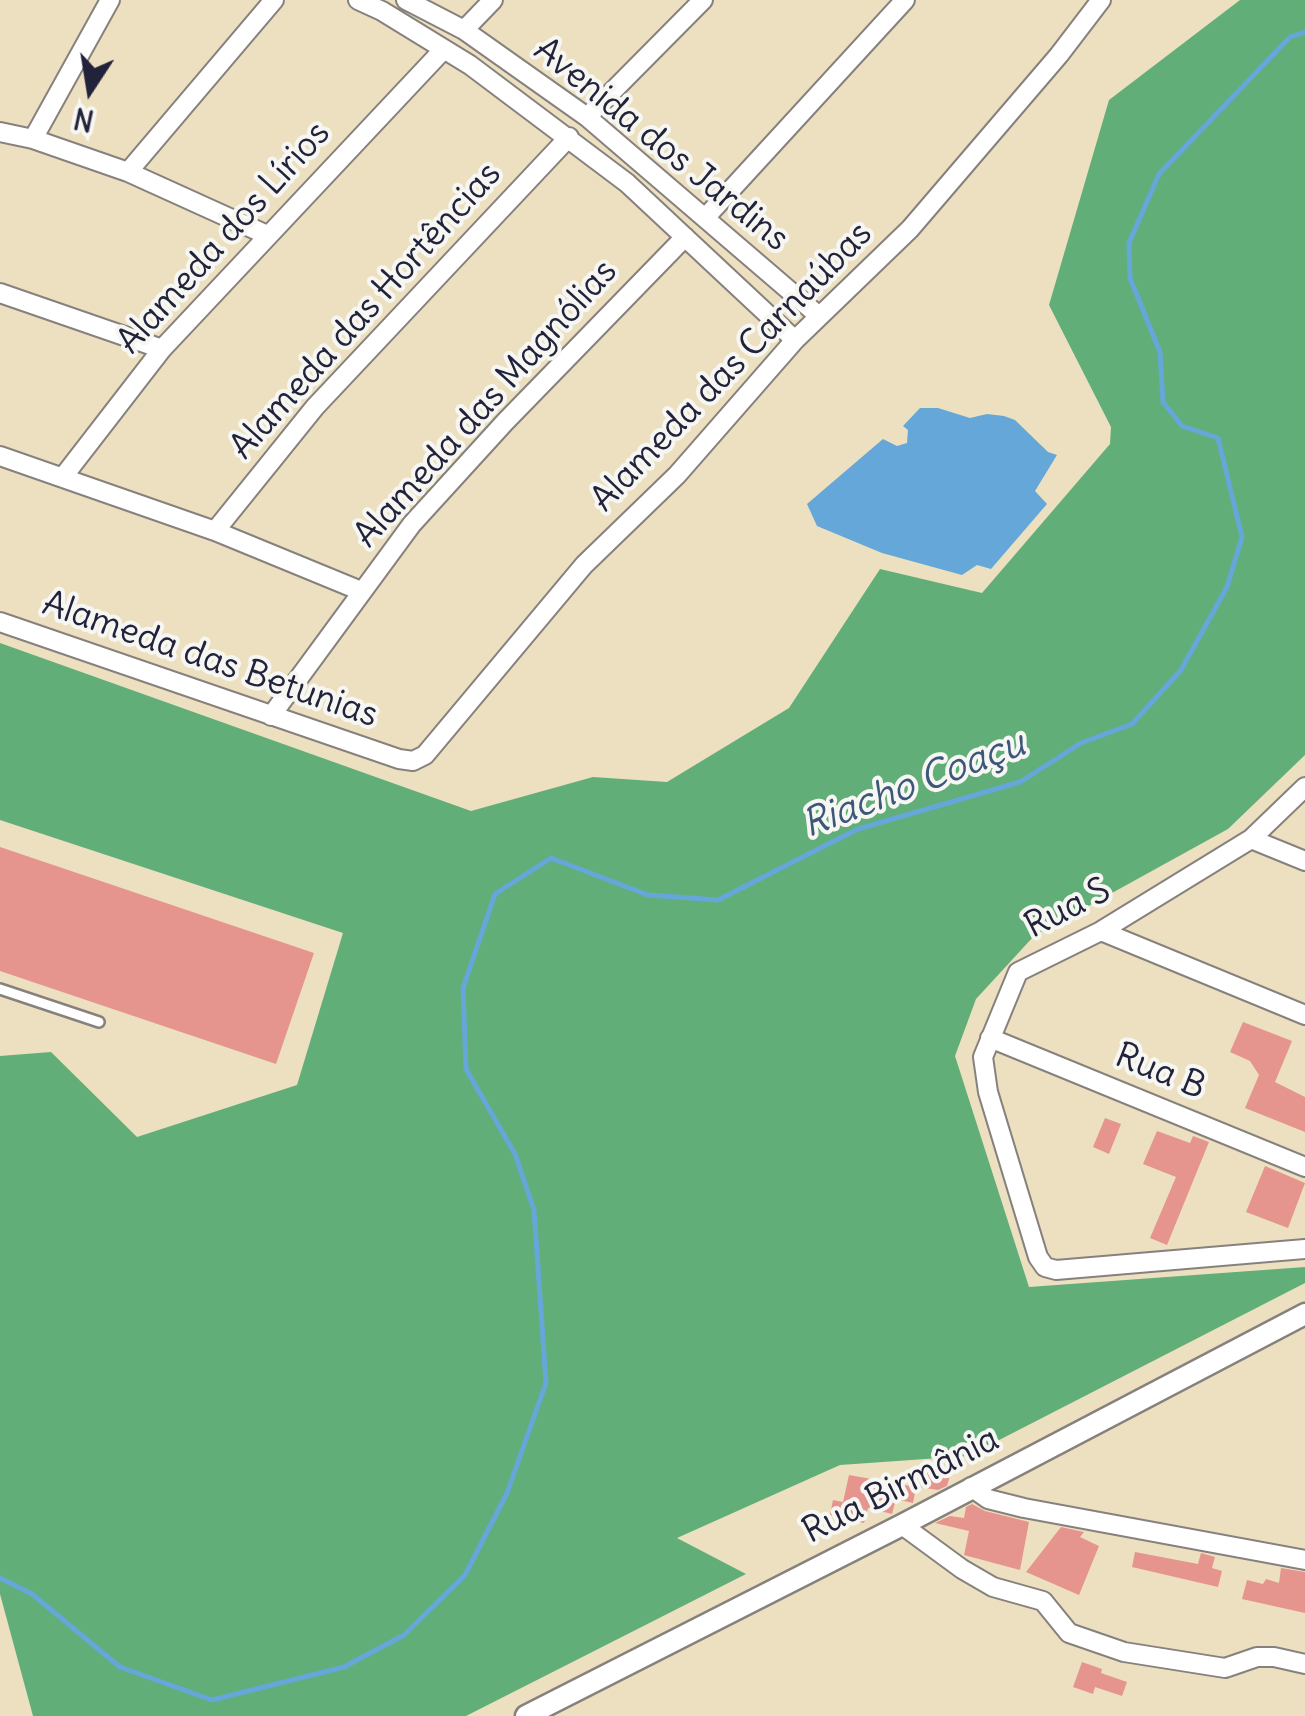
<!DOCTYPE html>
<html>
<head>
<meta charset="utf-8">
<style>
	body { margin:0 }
	#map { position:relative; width:1305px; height:1716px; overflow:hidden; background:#ece0c0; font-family:Delius,sans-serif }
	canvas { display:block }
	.north { position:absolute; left:40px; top:40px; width:100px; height:100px; -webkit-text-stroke:8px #f6f6f2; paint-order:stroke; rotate:192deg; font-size:28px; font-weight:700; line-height:40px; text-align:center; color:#22223b }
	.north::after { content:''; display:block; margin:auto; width:35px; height:45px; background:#22223b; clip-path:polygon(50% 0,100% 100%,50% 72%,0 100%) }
</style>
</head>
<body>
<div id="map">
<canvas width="1305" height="1716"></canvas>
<div class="north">N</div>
</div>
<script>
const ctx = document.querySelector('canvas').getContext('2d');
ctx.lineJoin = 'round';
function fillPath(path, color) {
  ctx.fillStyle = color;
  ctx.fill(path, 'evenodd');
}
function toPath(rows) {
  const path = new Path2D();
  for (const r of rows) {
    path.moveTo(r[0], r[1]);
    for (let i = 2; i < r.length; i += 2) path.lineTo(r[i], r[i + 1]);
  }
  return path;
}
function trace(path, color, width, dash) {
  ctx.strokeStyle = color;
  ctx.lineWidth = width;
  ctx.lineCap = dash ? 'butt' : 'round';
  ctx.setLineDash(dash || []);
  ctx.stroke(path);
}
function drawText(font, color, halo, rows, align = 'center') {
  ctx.font = font + ' Delius,sans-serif';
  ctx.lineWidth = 8;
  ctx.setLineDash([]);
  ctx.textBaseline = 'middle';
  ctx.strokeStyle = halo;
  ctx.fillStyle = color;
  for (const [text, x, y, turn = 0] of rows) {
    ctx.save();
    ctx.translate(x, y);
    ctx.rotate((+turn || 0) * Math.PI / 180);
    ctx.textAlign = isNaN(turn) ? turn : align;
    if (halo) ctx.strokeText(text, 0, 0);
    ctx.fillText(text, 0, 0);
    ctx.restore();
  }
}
fillPath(toPath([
	[1240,0,1305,0,1305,755,1228,829,1034,936,976,999,955,1056,1029,1287,1305,1267,1305,1283,968,1456,840,1465,677,1538,746,1574,466,1716,33,1716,0,1594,0,1056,51,1052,137,1137,297,1085,343,933,0,820,0,643,471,811,593,777,667,782,789,708,880,569,982,593,1110,444,1111,427,1049,305,1109,100]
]), '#62ae78');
fillPath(toPath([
	[920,408,938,408,970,418,987,414,1004,416,1015,420,1048,452,1057,455,1035,491,1047,504,991,569,977,565,962,575,882,553,817,526,807,504,883,439,897,446,907,443,908,430,903,426]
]), '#65a7d9');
trace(toPath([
	[0,1578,32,1594,120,1667,212,1700,344,1667,404,1635,465,1575,507,1493,546,1383,534,1210,515,1154,466,1069,463,988,495,894,551,858,648,895,718,900,858,829,1020,782,1081,743,1132,724,1181,670,1227,587,1242,537,1218,438,1182,426,1163,402,1160,352,1130,278,1129,243,1159,174,1290,37,1305,32]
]), '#65a7d9', 5);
fillPath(toPath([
	[0,847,314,953,276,1064,0,971],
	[1243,1022,1292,1041,1275,1082,1305,1097,1305,1132,1245,1108,1259,1075,1250,1061,1230,1052],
	[1105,1118,1121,1124,1109,1154,1093,1147],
	[1157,1131,1190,1143,1193,1136,1209,1142,1167,1245,1150,1238,1176,1177,1143,1164],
	[1265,1166,1305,1183,1288,1228,1246,1212],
	[922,1463,942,1466,941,1471,951,1472,947,1486,938,1490,919,1487],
	[849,1475,916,1487,913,1503,896,1499,892,1514,868,1508,864,1523,830,1515,833,1500,843,1502],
	[972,1504,985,1511,1029,1522,1020,1570,964,1555,969,1531,935,1523,950,1516,964,1518,966,1507],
	[1061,1527,1084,1532,1080,1537,1099,1546,1079,1595,1026,1572],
	[1135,1552,1198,1564,1201,1553,1215,1557,1212,1568,1222,1571,1218,1587,1132,1567],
	[1281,1568,1305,1572,1305,1613,1242,1599,1247,1580,1263,1584,1266,1579,1279,1583],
	[1082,1662,1102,1669,1101,1673,1127,1682,1122,1696,1095,1687,1093,1694,1073,1687]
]), '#e6948e');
const service = toPath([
	[0,989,99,1022]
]);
const minor = toPath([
	[358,0,382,11,470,65,627,183,795,340],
	[406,0,464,30,587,117,819,316],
	[464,30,493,0],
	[587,117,703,0],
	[0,132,33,139,128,172,267,235],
	[33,139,110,0],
	[128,172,274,0],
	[705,218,905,0],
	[0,293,162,349],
	[0,456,215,531,361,591],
	[63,477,162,349,443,50],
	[215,531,315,407,569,137],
	[0,622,399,759,413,761,425,755,584,565,677,475,795,340,910,229,1059,55,1101,0],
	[271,716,412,524,505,422,685,237],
	[1305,787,1251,839,1101,931,1018,972,983,1057,988,1092,1038,1257,1045,1267,1056,1270,1305,1249],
	[1251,839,1305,861],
	[1101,931,1305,1015],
	[990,1038,1305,1167],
	[971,1487,988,1499,1024,1508,1305,1560],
	[902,1525,962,1569,993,1587,1043,1601,1069,1633,1124,1652,1225,1668,1257,1657,1274,1657,1305,1664]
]);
const tertiary = toPath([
	[526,1716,902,1525,1305,1314]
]);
trace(service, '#87817e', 14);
trace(minor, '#87817e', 22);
trace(tertiary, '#87817e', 25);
trace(service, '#fff', 9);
trace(minor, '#fff', 18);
trace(tertiary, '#fff', 20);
drawText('35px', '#22223b', '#f6f6f2', [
	["Avenida dos Jardins",661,145,39],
	["Alameda dos Lírios",224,238,-48],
	["Alameda das Hortências",366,311,-48],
	["Alameda das Carnaúbas",732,367,-46],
	["Alameda das Magnólias",486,404,-48],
	["Alameda das Betunias",210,660,19],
	["Rua S",1068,909,-27],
	["Rua B",1160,1072,22],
	["Rua Birmânia",901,1486,-27]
]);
drawText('italic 38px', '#3d577a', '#f6f6f2', [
	["Riacho Coaçu",914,785,-21]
]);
</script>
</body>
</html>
